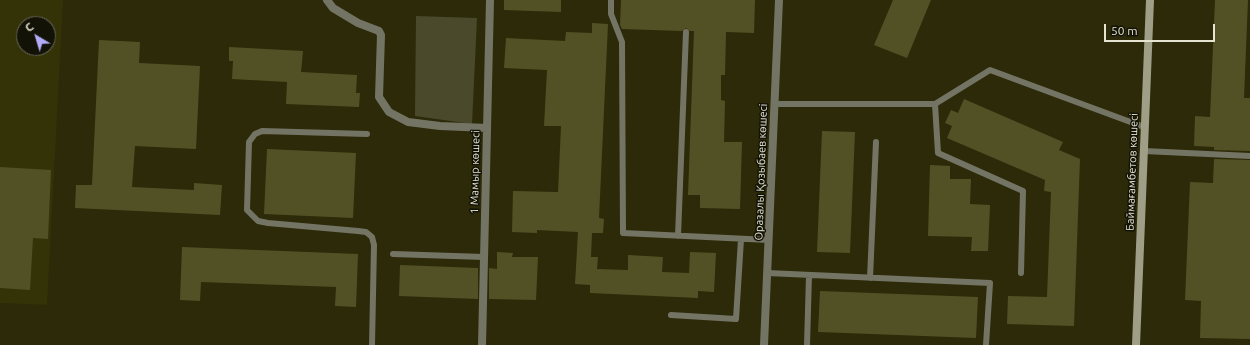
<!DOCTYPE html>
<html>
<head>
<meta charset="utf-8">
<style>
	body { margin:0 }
	#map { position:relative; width:1250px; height:345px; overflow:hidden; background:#2c2a09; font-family:Ubuntu,sans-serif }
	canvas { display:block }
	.north { position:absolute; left:16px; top:16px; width:40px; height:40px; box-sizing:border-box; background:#131206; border:1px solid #676657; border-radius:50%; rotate:322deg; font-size:11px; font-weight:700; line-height:16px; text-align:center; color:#e4e4d1 }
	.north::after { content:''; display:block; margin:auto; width:14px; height:18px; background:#b3adf9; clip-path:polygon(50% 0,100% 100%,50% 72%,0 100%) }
	.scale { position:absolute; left:1104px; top:24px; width:111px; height:18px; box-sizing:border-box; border:2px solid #e4e4d1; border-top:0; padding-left:5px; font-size:12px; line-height:14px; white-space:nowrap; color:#e4e4d1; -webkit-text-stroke:3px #131206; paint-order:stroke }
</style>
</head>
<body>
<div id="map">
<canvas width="1250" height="345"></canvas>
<div class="north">С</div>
<div class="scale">50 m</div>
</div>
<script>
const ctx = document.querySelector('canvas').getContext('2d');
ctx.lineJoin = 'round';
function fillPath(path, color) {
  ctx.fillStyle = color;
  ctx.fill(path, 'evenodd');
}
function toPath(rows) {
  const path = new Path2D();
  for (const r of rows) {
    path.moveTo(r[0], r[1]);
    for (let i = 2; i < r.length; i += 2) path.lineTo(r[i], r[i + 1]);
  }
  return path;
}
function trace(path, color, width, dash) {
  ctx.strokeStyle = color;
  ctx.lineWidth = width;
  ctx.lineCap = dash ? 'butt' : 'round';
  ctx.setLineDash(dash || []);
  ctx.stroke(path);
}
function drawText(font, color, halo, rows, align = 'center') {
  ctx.font = font + ' Ubuntu,sans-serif';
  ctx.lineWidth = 3;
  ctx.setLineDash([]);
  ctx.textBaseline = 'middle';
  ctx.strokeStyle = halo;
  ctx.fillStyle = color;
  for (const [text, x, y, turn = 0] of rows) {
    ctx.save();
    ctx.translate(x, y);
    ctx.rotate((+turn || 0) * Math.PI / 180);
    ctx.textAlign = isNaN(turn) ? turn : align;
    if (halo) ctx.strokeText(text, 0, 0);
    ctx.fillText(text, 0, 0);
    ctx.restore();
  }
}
fillPath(toPath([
	[0,0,63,0,47,305,0,303],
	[24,24,48,24,48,48,24,48]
]), '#343207');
fillPath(toPath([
	[416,16,477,18,472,124,415,116]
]), '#4a492c');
fillPath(toPath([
	[504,0,561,0,561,12,504,10],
	[621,0,755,0,754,33,726,32,725,75,721,75,721,100,725,101,724,142,742,142,740,209,700,208,700,195,688,195,694,31,690,31,686,28,682,31,622,29,620,25],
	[893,0,931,0,907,58,874,45],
	[1215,0,1248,0,1244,98,1250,98,1250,151,1214,150,1214,147,1194,146,1195,116,1210,117],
	[592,23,608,24,599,218,604,219,603,233,592,233,591,257,598,257,597,269,628,270,628,255,663,257,662,272,689,273,690,252,716,253,714,292,698,291,698,298,590,293,590,285,575,284,578,232,537,230,537,233,512,232,513,191,558,192,561,126,544,126,547,70,504,68,506,38,565,41,566,32,592,33],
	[99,40,140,42,139,63,200,66,196,149,135,146,132,187,194,190,194,183,222,185,220,215,75,208,76,185,92,185],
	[229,47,303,51,301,72,357,75,356,93,360,93,359,107,286,104,287,82,232,79,233,61,229,61],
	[964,99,1063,142,1059,150,1080,159,1074,326,1007,324,1008,296,1047,297,1051,192,1044,191,1045,180,947,138,952,126,945,123,951,110,958,113],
	[822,131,855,132,850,253,817,252],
	[267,149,356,153,353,218,264,214],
	[1214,159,1250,160,1250,339,1200,338,1201,301,1185,300,1190,182,1213,183],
	[930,165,950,166,950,179,971,179,970,204,990,205,988,251,971,251,972,237,928,236],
	[0,167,51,170,48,239,33,238,30,290,0,288],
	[182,247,358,254,356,307,335,306,336,287,201,282,200,301,180,300],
	[497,252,513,253,512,257,538,257,536,300,489,299,489,268,497,269],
	[400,265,478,268,478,299,399,296],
	[820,291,978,297,976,338,818,332]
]), '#525125');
trace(toPath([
	[611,0,611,14,622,42,623,233,769,240],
	[774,104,935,104,990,70,1144,127],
	[935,104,938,153,1023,191,1021,273],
	[367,134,262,131,255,134,249,142,247,210,258,221,268,223,358,231,366,232,372,237,374,245,372,345],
	[1144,151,1250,156],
	[678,236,686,32],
	[393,254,484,257],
	[767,273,990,283,986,345],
	[870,278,876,142],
	[671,315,736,319,741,239],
	[807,345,809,275]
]), '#747465', 6);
trace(toPath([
	[327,0,333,8,358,23,379,31,381,35,379,97,389,112,408,122,440,126,487,128],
	[482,345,490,0],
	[764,345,779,0]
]), '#747465', 8);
trace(toPath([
	[1136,345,1150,0]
]), '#9f9f87', 8);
drawText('11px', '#e4e4d1', '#131206', [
	["1 Мамыр көшесі",475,172,-89],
	["Оразалы Қозыбаев көшесі",761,172,-88],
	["Баймағамбетов көшесі",1132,172,-88]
]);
</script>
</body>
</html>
